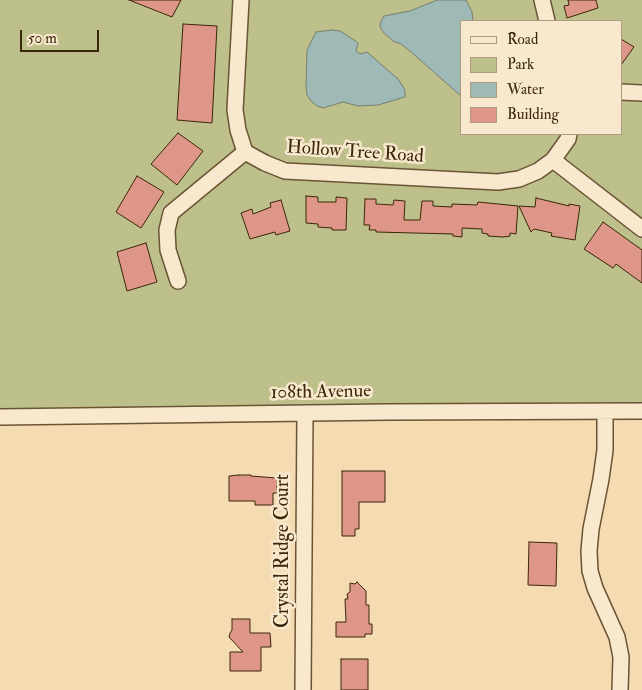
<!DOCTYPE html>
<html>
<head>
<meta charset="utf-8">
<style>
	body { margin:0 }
	#map { position:relative; width:642px; height:690px; overflow:hidden; background:#f5dbb2; font-family:"IM FELL Double Pica",serif }
	canvas { display:block }
	.legend { position:absolute; left:460px; top:20px; width:162px; height:115px; box-sizing:border-box; background:#f8e8cd; border:1px solid #ac9b7f; margin:0; padding:6px 9px; list-style:none; font-size:15px; color:#3b270a }
	.legend li { display:flex; align-items:center; gap:10px; height:25px }
	.legend b { width:25px; border:1px solid #ac9b7f }
	.scale { position:absolute; left:20px; top:30px; width:79px; height:22px; box-sizing:border-box; border:2px solid #3b270a; border-top:0; padding-left:6px; font-size:15px; line-height:18px; white-space:nowrap; color:#3b270a; -webkit-text-stroke:4px #f8e8cd; paint-order:stroke }
</style>
</head>
<body>
<div id="map">
<canvas width="642" height="690"></canvas>
<ul class="legend">
<li><b style="height:6px;background:#f8e8cd"></b>Road</li>
<li><b style="height:14px;background:#bdc08b"></b>Park</li>
<li><b style="height:14px;background:#9fb9b6"></b>Water</li>
<li><b style="height:14px;background:#dd9687"></b>Building</li>
</ul>
<div class="scale">50 m</div>
</div>
<script>
const ctx = document.querySelector('canvas').getContext('2d');
ctx.lineJoin = 'round';
function fillPath(path, color) {
  ctx.fillStyle = color;
  ctx.fill(path, 'evenodd');
}
function toPath(rows) {
  const path = new Path2D();
  for (const r of rows) {
    path.moveTo(r[0], r[1]);
    for (let i = 2; i < r.length; i += 2) path.lineTo(r[i], r[i + 1]);
  }
  return path;
}
function trace(path, color, width, dash) {
  ctx.strokeStyle = color;
  ctx.lineWidth = width;
  ctx.lineCap = dash ? 'butt' : 'round';
  ctx.setLineDash(dash || []);
  ctx.stroke(path);
}
function drawText(font, color, halo, rows, align = 'center') {
  ctx.font = font + ' "IM FELL Double Pica",serif';
  ctx.lineWidth = 5;
  ctx.setLineDash([]);
  ctx.textBaseline = 'middle';
  ctx.strokeStyle = halo;
  ctx.fillStyle = color;
  for (const [text, x, y, turn = 0] of rows) {
    ctx.save();
    ctx.translate(x, y);
    ctx.rotate((+turn || 0) * Math.PI / 180);
    ctx.textAlign = isNaN(turn) ? turn : align;
    if (halo) ctx.strokeText(text, 0, 0);
    ctx.fillText(text, 0, 0);
    ctx.restore();
  }
}
fillPath(toPath([
	[0,0,642,0,642,409,0,417],
	[461,21,621,21,621,134,461,134]
]), '#bdc08b');
const water = toPath([
	[437,0,466,0,472,12,473,21,461,21,461,96,410,51,401,44,393,41,384,33,380,27,381,21,384,16,410,11,437,0],
	[332,30,340,31,357,42,358,44,356,50,357,52,361,54,367,52,398,79,405,90,405,97,378,105,358,106,343,102,323,108,317,106,311,101,307,95,306,87,307,50,316,32,332,30]
]);
fillPath(water, '#9fb9b6');
trace(water, '#777f71', 1);
const building = toPath([
	[129,0,181,0,172,17,129,0],
	[568,0,596,0,598,8,567,18,564,6,569,5,568,0],
	[183,24,217,26,212,123,177,120,183,24],
	[621,39,634,47,621,65,621,39],
	[178,133,203,151,177,185,151,164,178,133],
	[137,176,164,192,141,228,116,212,137,176],
	[306,196,318,197,318,202,336,202,336,197,347,198,346,230,332,230,332,228,318,227,318,224,306,223,306,196],
	[536,198,569,206,569,204,580,206,575,240,551,236,552,233,534,229,531,232,519,206,535,207,536,198],
	[365,199,376,199,376,204,393,205,394,200,405,201,404,220,420,220,422,201,433,201,433,206,452,207,452,204,477,205,478,202,518,206,516,234,510,233,510,236,503,237,488,236,488,234,482,233,482,229,462,228,462,237,453,236,453,234,376,232,376,230,369,230,370,225,364,225,365,199],
	[281,200,290,231,276,235,275,232,250,239,241,213,252,209,253,214,271,207,270,203,281,200],
	[603,222,642,250,642,283,616,264,613,268,584,249,603,222],
	[146,243,157,282,127,291,117,252,146,243],
	[342,471,385,471,385,502,359,502,359,529,355,529,355,536,342,536,342,471],
	[239,475,251,475,251,476,277,478,277,493,273,493,273,505,255,505,255,501,229,501,229,476,239,475],
	[529,542,557,543,556,586,528,585,529,542],
	[357,582,366,591,366,605,369,605,369,624,372,624,372,634,365,634,365,637,336,637,336,622,346,622,345,599,348,599,347,594,350,592,350,583,355,584,357,582],
	[232,619,250,619,250,633,270,633,271,647,261,647,261,671,230,671,230,652,243,652,229,637,230,633,232,630,232,619],
	[341,659,368,659,368,690,341,690,341,659]
]);
fillPath(building, '#dd9687');
trace(building, '#3b270a', 1);
const minor = toPath([
	[241,0,235,110,238,130,245,152,265,163,285,171,498,182,519,179,538,171,553,160,568,139,569,134],
	[542,0,547,21],
	[621,92,642,93],
	[553,160,642,229],
	[178,281,168,250,167,230,171,213,245,152],
	[605,411,605,450,601,479,591,529,589,551,590,571,595,588,617,637,621,657,620,690],
	[0,417,387,412,642,411],
	[303,690,305,413]
]);
trace(minor, '#6a5434', 18);
trace(minor, '#f8e8cd', 15);
drawText('19px', '#3b270a', '#f8e8cd', [
	["Hollow Tree Road",355,153,4],
	["108th Avenue",321,393,-1],
	["Crystal Ridge Court",284,551,-90]
]);
</script>
</body>
</html>
